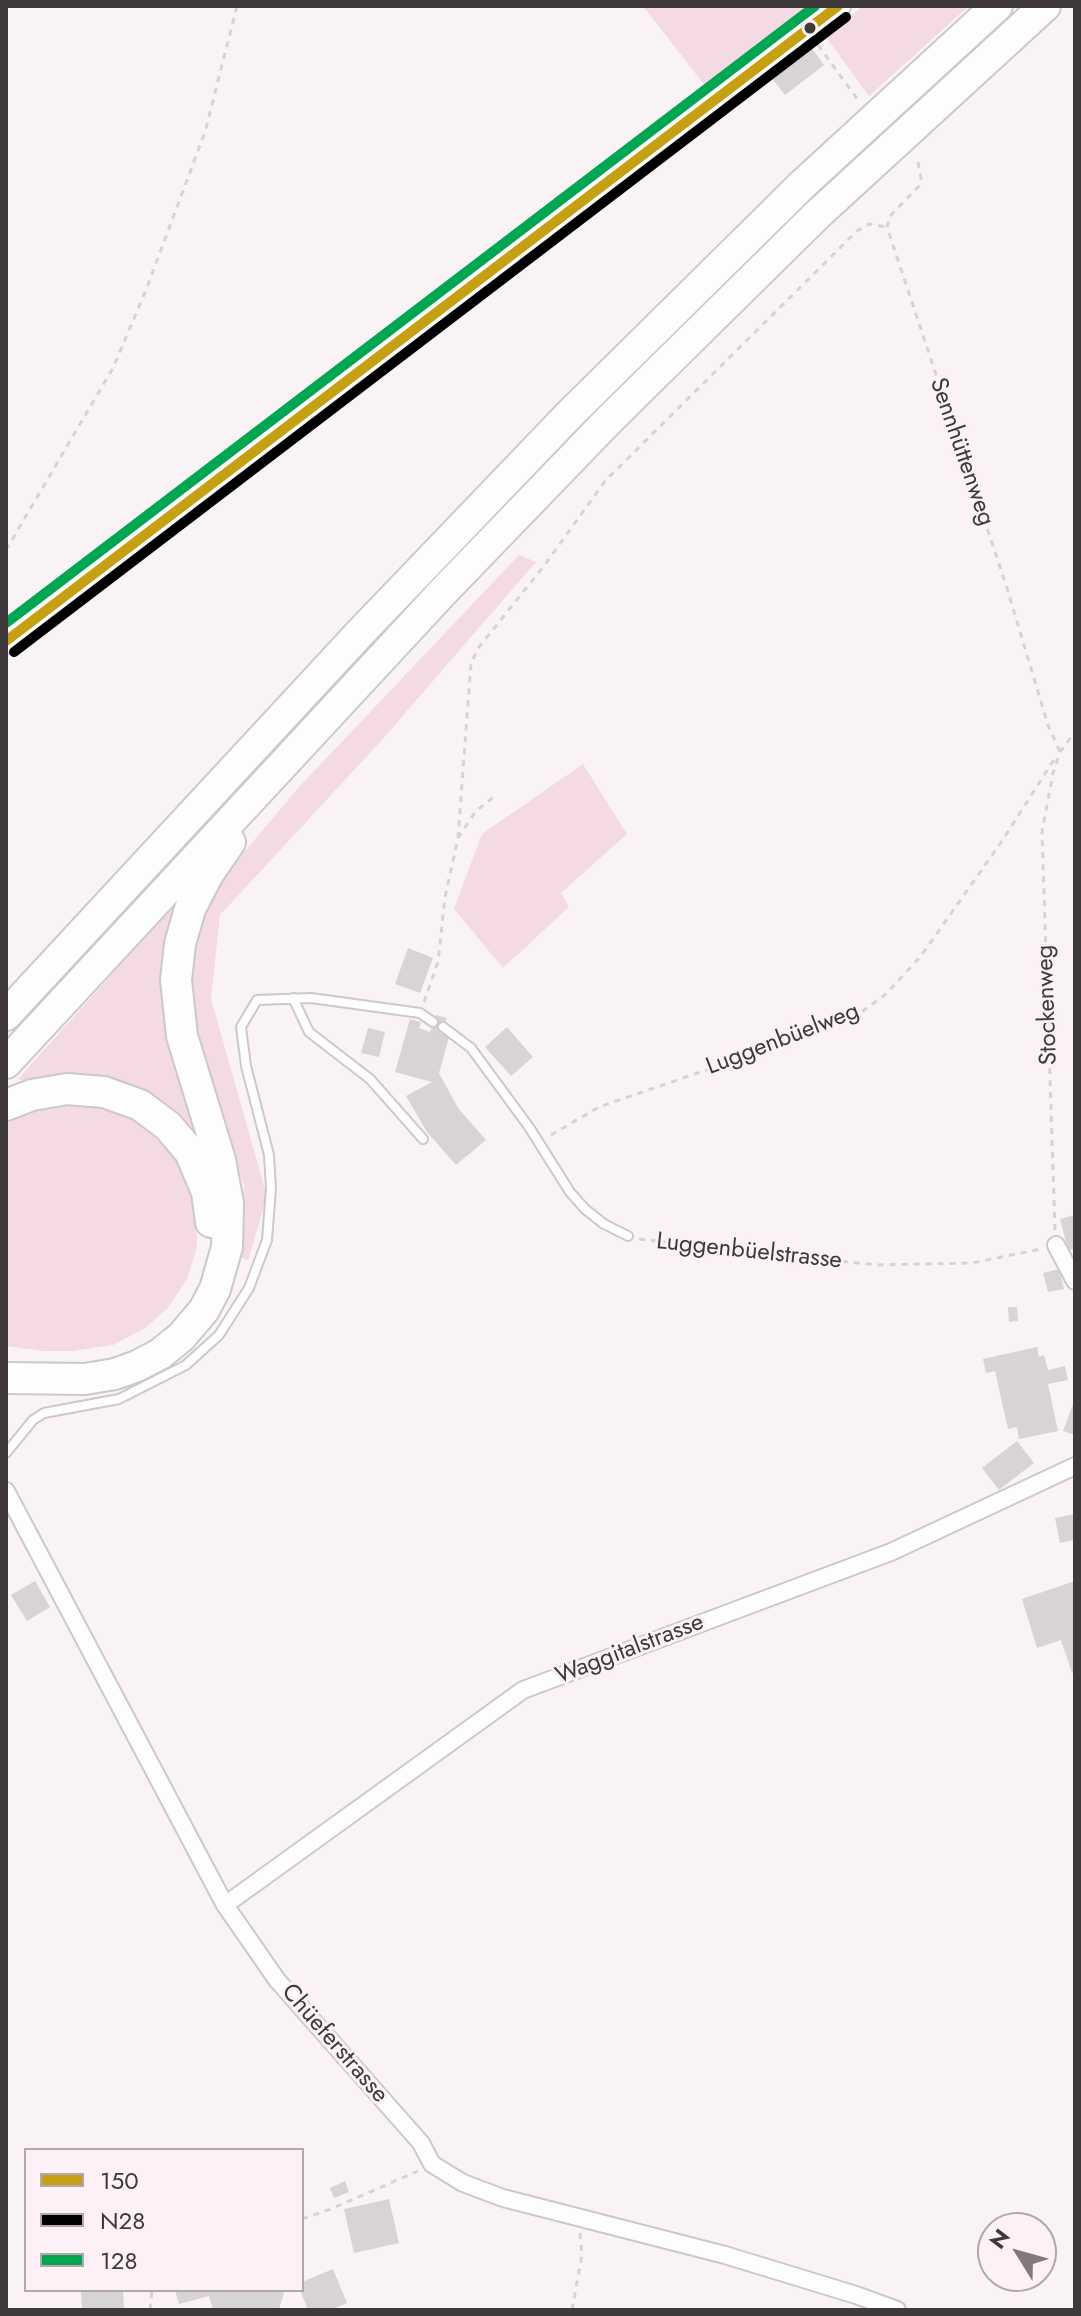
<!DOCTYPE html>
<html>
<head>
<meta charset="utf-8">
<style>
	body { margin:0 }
	#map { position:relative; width:1081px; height:2316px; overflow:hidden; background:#faf3f6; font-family:Jost,sans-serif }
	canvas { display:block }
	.frame { position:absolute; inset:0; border:8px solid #3f393c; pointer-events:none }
	.legend { position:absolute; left:24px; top:2148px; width:280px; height:144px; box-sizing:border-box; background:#fdf0f6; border:2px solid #b1a7ac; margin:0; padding:10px 14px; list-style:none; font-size:24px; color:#3f393c }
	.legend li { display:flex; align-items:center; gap:16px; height:40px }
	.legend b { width:40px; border:2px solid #b1a7ac }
	.north { position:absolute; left:977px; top:2212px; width:80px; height:80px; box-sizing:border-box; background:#fdf0f6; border:2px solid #b1a7ac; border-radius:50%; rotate:307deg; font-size:22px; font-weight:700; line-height:32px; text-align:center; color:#3f393c }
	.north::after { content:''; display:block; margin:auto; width:28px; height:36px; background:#807a7d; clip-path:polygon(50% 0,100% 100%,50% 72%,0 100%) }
</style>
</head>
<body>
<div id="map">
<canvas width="1081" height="2316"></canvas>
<div class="frame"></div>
<ul class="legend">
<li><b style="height:10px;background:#c5a012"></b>150</li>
<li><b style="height:10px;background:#000"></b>N28</li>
<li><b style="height:10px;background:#00a651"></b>128</li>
</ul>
<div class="north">N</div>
</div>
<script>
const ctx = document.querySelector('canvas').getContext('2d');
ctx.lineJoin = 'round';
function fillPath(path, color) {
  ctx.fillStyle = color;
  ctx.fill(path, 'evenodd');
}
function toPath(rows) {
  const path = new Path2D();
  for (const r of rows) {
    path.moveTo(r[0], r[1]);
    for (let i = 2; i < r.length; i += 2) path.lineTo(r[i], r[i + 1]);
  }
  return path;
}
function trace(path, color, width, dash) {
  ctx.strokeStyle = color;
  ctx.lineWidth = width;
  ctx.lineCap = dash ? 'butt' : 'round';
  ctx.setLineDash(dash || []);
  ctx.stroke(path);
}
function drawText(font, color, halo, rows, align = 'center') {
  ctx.font = font + ' Jost,sans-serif';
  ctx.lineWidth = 6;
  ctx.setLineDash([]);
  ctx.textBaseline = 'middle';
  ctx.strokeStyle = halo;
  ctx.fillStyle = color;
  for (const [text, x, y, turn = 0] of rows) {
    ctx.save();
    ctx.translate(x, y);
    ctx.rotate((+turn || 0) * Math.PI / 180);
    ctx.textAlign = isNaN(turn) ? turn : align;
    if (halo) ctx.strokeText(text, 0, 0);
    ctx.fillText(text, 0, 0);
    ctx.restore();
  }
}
fillPath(toPath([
	[643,6,810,6,709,91],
	[863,6,969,6,869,96,825,36],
	[519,555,536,562,381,741,220,915,211,999,267,1196,248,1261,237,1255,244,1186,190,1009,196,931,210,899,241,856,298,788],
	[583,764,627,834,561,893,569,907,503,968,454,909,482,834],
	[181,897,176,920,211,1162,186,1132,18,1079],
	[75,1101,110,1106,137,1120,164,1141,186,1174,196,1207,197,1247,187,1279,168,1308,144,1329,113,1345,73,1351,43,1351,6,1346,6,1122,20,1114,47,1104]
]), '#f3dae5');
fillPath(toPath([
	[811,47,824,65,785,95,771,77],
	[408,948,433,958,420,993,395,984],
	[436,1015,447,1018,440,1033,449,1037,439,1073,458,1108,486,1140,456,1165,427,1132,406,1096,432,1082,395,1072,410,1019,421,1022,419,1028,430,1032],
	[507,1027,533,1057,511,1076,485,1047],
	[368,1028,385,1032,379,1057,361,1053],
	[1075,1215,1075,1249,1068,1250,1060,1219],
	[1059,1269,1064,1289,1048,1292,1043,1273],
	[1008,1307,1017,1307,1018,1321,1009,1322],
	[1037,1347,1039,1357,1044,1355,1048,1370,1065,1366,1068,1380,1048,1384,1058,1431,1019,1439,1017,1427,1008,1429,995,1371,986,1373,983,1359],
	[1075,1399,1075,1435,1063,1431],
	[1017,1441,1034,1463,999,1490,982,1468],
	[1075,1514,1075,1540,1060,1543,1055,1518],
	[35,1581,50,1607,27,1621,11,1595],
	[1075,1581,1075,1672,1072,1673,1061,1640,1037,1648,1022,1599],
	[345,2181,349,2192,334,2198,330,2188],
	[389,2199,399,2243,354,2253,344,2209],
	[333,2269,347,2303,331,2310,308,2310,300,2290,302,2282],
	[81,2290,123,2290,124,2310,82,2310],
	[175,2290,284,2290,284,2292,279,2310,213,2310,209,2296,179,2304]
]), '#d8d3d5');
const service = toPath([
	[293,998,309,1032,370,1079,423,1139],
	[443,1027,471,1048,529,1127,570,1192,585,1209,604,1224,628,1236],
	[6,1453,33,1420,44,1413,119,1399,186,1365,219,1335,249,1288,267,1240,271,1188,269,1155,246,1066,241,1027,257,1000,311,998,420,1013,433,1022]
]);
const minor = toPath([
	[1056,1245,1075,1281],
	[6,1491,225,1905,277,1980,421,2143,432,2164,463,2183,503,2198,725,2255,856,2295,897,2310],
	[225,1905,523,1690,891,1552,1075,1466]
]);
const secondary = toPath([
	[6,641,838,6]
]);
const motorway = toPath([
	[6,1015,360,633,570,414,803,184,997,6],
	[6,1063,442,593,608,421,817,215,1045,6],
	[6,1105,32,1095,67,1089,104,1092,140,1105,168,1126,190,1152,207,1192,211,1222],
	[6,1378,85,1379,115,1374,137,1366,160,1354,181,1337,204,1310,215,1289,227,1247,228,1203,220,1160,182,1036,176,980,180,944,190,909,208,874,230,842]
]);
trace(service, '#cdc8ca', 12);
trace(minor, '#cdc8ca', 20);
trace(secondary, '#cdc8ca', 28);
trace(motorway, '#cdc8ca', 34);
trace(toPath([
	[818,45,858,100],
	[918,162,921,178,919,186,890,216,887,227,1006,585,1048,725,1060,752],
	[6,550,113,368,146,290,205,132,237,6],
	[458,838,471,663,479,647,544,566,605,481,857,231,869,224,887,227],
	[424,1002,438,962,445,897,458,838,476,811,495,796],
	[551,1135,599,1107,802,1037,855,1017,886,994,921,956,1002,841,1055,758],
	[1055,1230,1042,832,1053,773,1060,752,1075,732],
	[639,1239,876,1265,972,1263,1041,1249],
	[302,2219,331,2209,418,2171],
	[150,2310,152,2290],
	[572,2310,582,2255,580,2233]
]), '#d6d3d4', 3, [6, 6]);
trace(service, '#fefdfe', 8);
trace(minor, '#fefdfe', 16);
trace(secondary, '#fefdfe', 24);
trace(motorway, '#fefdfe', 30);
trace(toPath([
	[6,641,838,6]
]), '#c5a012', 10);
trace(toPath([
	[14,652,846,17]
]), '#000', 10);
trace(toPath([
	[6,623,815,6]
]), '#00a651', 10);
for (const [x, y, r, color] of [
	[810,28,7,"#3f393c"]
]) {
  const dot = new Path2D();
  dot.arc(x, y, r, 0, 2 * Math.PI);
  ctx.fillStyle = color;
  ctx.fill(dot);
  trace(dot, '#fdf0f6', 3);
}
drawText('24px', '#3f393c', '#fdf0f6', [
	["Sennhüttenweg",961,452,71],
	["Stockenweg",1048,1005,-92],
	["Luggenbüelweg",783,1040,-21],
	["Luggenbüelstrasse",749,1252,6],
	["Waggitalstrasse",630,1650,-21],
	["Chüeferstrasse",334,2044,49]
]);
</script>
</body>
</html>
